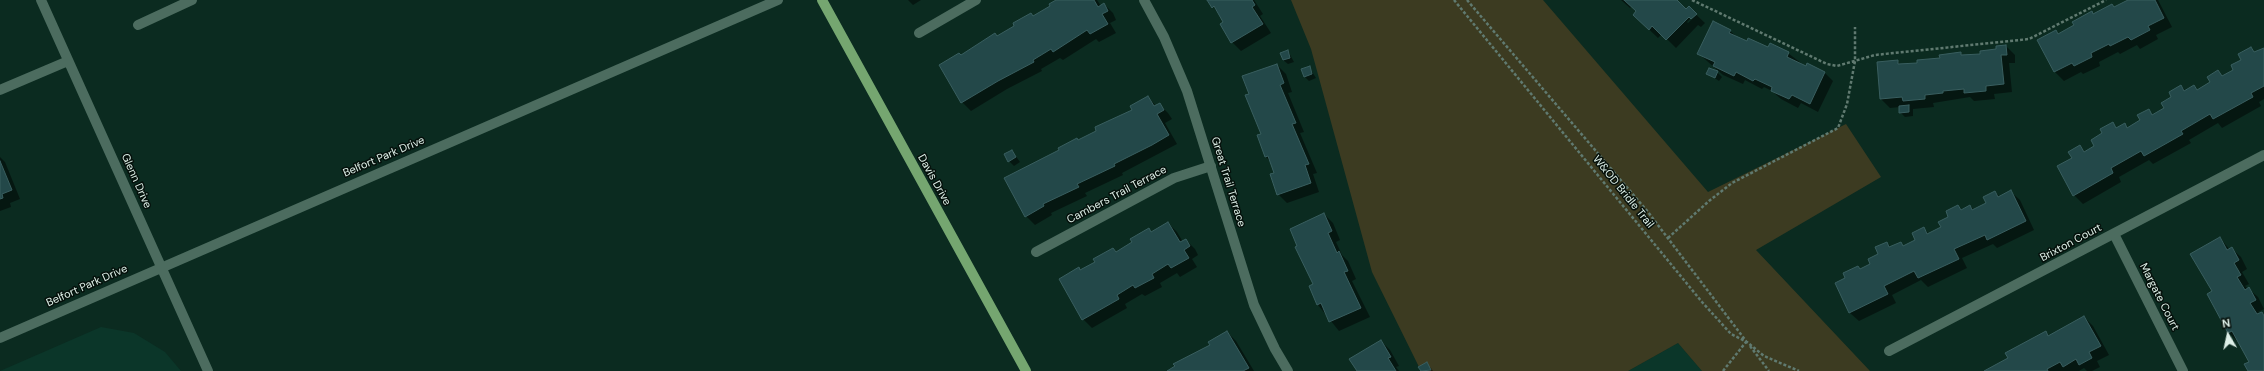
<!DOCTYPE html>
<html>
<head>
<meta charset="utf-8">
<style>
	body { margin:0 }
	#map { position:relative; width:2264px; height:371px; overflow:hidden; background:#0b2b20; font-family:"DM Sans",sans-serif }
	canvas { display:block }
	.north { position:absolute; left:2208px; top:315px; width:40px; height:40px; -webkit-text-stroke:3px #05100b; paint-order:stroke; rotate:351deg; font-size:11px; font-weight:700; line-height:16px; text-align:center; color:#def0e8 }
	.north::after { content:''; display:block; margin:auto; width:14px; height:18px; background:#def0e8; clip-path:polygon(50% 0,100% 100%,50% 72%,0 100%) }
</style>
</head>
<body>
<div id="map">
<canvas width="2264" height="371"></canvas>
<div class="north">N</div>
</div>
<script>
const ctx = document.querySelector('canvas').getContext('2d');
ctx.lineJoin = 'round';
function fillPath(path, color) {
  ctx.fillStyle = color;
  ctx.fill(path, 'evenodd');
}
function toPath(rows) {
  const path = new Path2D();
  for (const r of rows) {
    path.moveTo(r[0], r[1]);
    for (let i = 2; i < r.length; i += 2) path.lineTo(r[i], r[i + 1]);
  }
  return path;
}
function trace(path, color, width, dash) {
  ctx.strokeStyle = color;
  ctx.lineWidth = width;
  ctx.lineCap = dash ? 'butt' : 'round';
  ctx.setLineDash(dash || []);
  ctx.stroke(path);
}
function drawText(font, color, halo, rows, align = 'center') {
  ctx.font = font + ' "DM Sans",sans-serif';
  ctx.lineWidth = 3;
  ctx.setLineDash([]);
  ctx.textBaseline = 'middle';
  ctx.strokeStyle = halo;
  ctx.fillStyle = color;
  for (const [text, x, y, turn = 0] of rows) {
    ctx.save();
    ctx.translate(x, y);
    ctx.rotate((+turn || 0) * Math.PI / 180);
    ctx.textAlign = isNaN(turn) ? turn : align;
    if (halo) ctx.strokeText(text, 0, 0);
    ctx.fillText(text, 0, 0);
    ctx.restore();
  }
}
fillPath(toPath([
	[101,327,134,333,165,352,181,371,0,371],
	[1678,343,1702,371,1628,371]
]), '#0b3629');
fillPath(toPath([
	[1291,0,1543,0,1708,192,1846,124,1881,177,1756,250,1870,371,1702,371,1678,343,1628,371,1421,371,1372,272,1311,49]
]), '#3c3b21');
fillPath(toPath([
	[908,0,921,0,913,5],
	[1059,0,1097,0,1101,6,1104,4,1113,13,1116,20,1110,23,1116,33,1099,42,1096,39,1063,60,1060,58,1041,69,1042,71,1007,89,971,111,962,102,940,65,961,56,1033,17],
	[1209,0,1254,0,1263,14,1260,16,1271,33,1241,51,1232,42,1225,23],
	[1621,0,1672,0,1686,10,1689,8,1705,23,1701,27,1698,25,1676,48,1662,34,1658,38,1634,15,1637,12,1632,6,1630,8],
	[1694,15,1695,16,1688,23,1687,22],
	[2130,0,2158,0,2172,27,2156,35,2158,39,2140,49,2137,45,2120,54,2118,52,2099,62,2100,66,2083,74,2081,72,2064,81,2055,72,2038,40,2056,31,2059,34,2094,15],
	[1730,31,1737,37,1768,49,1788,53,1806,67,1824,72,1833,81,1818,112,1801,103,1798,108,1781,99,1772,91,1764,87,1762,89,1745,80,1743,84,1723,75,1699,54],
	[2006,46,2015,55,2015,63,2009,63,2012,92,1994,94,1995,99,1974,101,1970,97,1933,103,1934,107,1913,109,1913,116,1905,117,1900,112,1900,107,1890,108,1881,99,1897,61,1901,65,1919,64,1960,54,1963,56,1982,54],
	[2250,48,2255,53,2264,49,2264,99,2259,102,2261,106,2222,128,2218,123,2189,140,2191,143,2153,164,2149,160,2119,177,2121,182,2083,204,2074,195,2073,158,2080,146,2085,152,2096,146,2112,124,2117,129,2125,124,2128,128,2142,121,2148,110,2153,115,2165,108,2181,86,2186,91,2194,87,2198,90,2211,83,2218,72,2223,77,2235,70],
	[1288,51,1294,62,1288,64,1283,60],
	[1277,65,1286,74,1292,92,1288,93,1304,132,1300,133,1317,173,1313,174,1319,192,1287,203,1278,194,1275,174,1271,162,1266,157,1258,136,1263,134,1250,94],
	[1309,67,1316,78,1309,81,1304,76],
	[1717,72,1722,77,1719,81,1707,73],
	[1148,97,1156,106,1159,104,1168,113,1172,119,1165,123,1177,144,1122,173,1123,175,1085,193,1087,196,1051,213,1052,215,1035,225,1026,216,1079,141,1134,110],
	[1012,151,1020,162,1014,166,1009,161],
	[0,157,5,162,20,199,10,203,11,207,0,211],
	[1995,192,2000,197,2011,192,2020,200,2034,230,1997,248,1993,244,1962,258,1967,268,1928,287,1921,280,1892,295,1896,303,1859,321,1850,313,1836,284,1872,265,1887,243,1891,247,1900,243,1904,247,1917,241,1924,229,1929,234,1942,228,1958,206,1962,210,1970,206,1974,210,1987,204],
	[1324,214,1333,223,1340,240,1336,242,1342,255,1348,261,1356,279,1352,281,1370,317,1339,331,1318,305,1311,287,1315,285],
	[1168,223,1177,232,1183,242,1186,240,1195,249,1198,255,1192,259,1197,267,1180,277,1177,273,1160,283,1162,287,1145,296,1142,294,1125,304,1127,308,1092,328,1083,319,1079,269,1081,271,1096,262,1113,249,1117,252,1133,243,1149,229,1152,232],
	[2220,238,2230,250,2232,249,2241,257,2247,269,2242,272,2249,284,2245,286,2258,297,2264,309,2258,312,2264,315,2264,371,2249,371,2250,362,2238,342,2229,333,2208,295,2213,292],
	[2084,317,2093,326,2109,355,2097,361,2100,367,2092,371,2087,371,2084,368,2079,371,1986,371,2009,358,2046,332,2049,336],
	[1227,332,1236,341,1254,371,1167,371,1192,355,1211,345],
	[1381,341,1390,350,1399,366,1396,367,1399,371,1358,371],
	[1426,364,1431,368,1433,371,1422,371,1420,367]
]), '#0007');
const building = toPath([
	[1056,0,1094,0,1098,7,1104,3,1108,11,1102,14,1108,24,1090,34,1087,30,1053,52,1051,49,1033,60,1034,62,998,81,961,103,939,65,959,53,961,55,995,33,997,36,1014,26,1013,23,1031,13,1033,16,1050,6,1049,4,1056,0],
	[1207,0,1252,0,1255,5,1252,7,1263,24,1231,43,1220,24,1223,22,1214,6,1212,8,1207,0],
	[1624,0,1677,0,1686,9,1689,6,1697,14,1691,19,1689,17,1666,40,1652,26,1649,30,1633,15,1636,11,1624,0],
	[2128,0,2155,0,2164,18,2148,26,2150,30,2131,40,2128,37,2110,46,2109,44,2091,53,2092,57,2074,66,2072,63,2054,72,2037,40,2056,30,2058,34,2074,25,2072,22,2092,11,2093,14,2112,4,2114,7,2128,0],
	[1713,21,1731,30,1729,33,1747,41,1748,38,1768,47,1770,43,1789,52,1787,57,1806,66,1807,63,1825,72,1810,104,1792,95,1789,99,1771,91,1772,87,1755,79,1753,81,1736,72,1734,76,1713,66,1715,62,1697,54,1713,21],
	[2006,45,2007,55,2001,55,2004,84,1986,86,1986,91,1964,93,1964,89,1943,91,1943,93,1925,95,1925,99,1903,101,1902,97,1880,99,1877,62,1898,60,1898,64,1917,63,1917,60,1940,58,1939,55,1961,52,1961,55,1980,54,1980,51,1996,49,1996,46,2006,45],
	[2251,47,2254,52,2264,48,2264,86,2251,93,2253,97,2213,119,2210,114,2181,131,2183,134,2144,156,2141,151,2111,168,2113,173,2073,196,2057,166,2072,158,2068,152,2080,145,2084,152,2094,146,2091,140,2102,133,2100,129,2113,122,2116,128,2125,123,2127,128,2140,120,2137,115,2149,109,2152,115,2164,108,2161,103,2171,97,2169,92,2181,85,2184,91,2194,85,2197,90,2210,82,2207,77,2218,70,2222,76,2233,70,2231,65,2241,60,2238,54,2251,47],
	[1288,50,1290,58,1283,60,1280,53,1288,50],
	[1277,64,1284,83,1280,85,1296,123,1292,124,1309,164,1305,165,1311,183,1277,195,1270,174,1274,173,1268,156,1265,157,1257,135,1261,134,1245,95,1249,94,1242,76,1277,64],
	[1310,66,1312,74,1304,77,1301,69,1310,66],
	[1709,68,1718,71,1715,78,1706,74,1709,68],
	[1148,96,1154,106,1160,103,1164,110,1157,114,1169,135,1152,145,1114,164,1115,166,1077,184,1079,187,1043,204,1044,206,1025,217,1004,178,1059,150,1058,148,1077,138,1078,140,1096,131,1095,127,1132,110,1130,106,1148,96],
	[1909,105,1909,112,1899,113,1899,106,1909,105],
	[1012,150,1016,157,1008,162,1004,154,1012,150],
	[0,161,12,190,2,194,3,198,0,199,0,161],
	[2011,190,2026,221,1987,240,1985,235,1954,249,1959,259,1918,278,1914,271,1884,286,1888,294,1849,313,1835,283,1845,278,1843,273,1858,266,1860,269,1870,264,1868,259,1878,254,1875,247,1887,242,1889,247,1901,242,1903,246,1915,240,1912,233,1924,227,1927,234,1941,227,1938,222,1948,217,1946,211,1958,205,1961,210,1970,205,1972,210,1986,203,1983,197,1995,191,1998,197,2011,190],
	[1324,213,1332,231,1328,233,1337,253,1339,251,1348,271,1344,272,1361,308,1329,322,1321,303,1317,305,1309,286,1313,284,1295,247,1297,246,1290,229,1324,213],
	[1168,222,1180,242,1186,239,1190,246,1184,250,1189,258,1171,268,1168,264,1152,274,1154,278,1135,288,1133,285,1117,295,1119,299,1082,320,1059,279,1079,267,1080,270,1095,262,1093,259,1113,248,1116,252,1132,242,1130,239,1149,228,1151,232,1168,222],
	[2220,237,2227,250,2232,247,2239,260,2234,263,2241,275,2237,277,2245,290,2249,287,2256,300,2250,303,2257,314,2262,312,2264,316,2264,371,2248,371,2244,364,2249,362,2232,331,2228,333,2207,294,2212,291,2190,254,2220,237],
	[2084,316,2101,346,2089,352,2092,358,2079,365,2076,359,2063,367,2060,362,2047,369,2048,371,1984,371,2008,358,2005,353,2046,331,2048,336,2084,316],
	[1227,331,1249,368,1243,371,1167,371,1175,366,1173,364,1210,345,1208,342,1227,331],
	[1381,340,1391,357,1388,358,1396,371,1357,371,1349,359,1381,340],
	[1427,362,1431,370,1421,371,1418,367,1427,362]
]);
fillPath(building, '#234849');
trace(building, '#395e5f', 1);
trace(toPath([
	[1454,0,1702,302,1731,334,1747,342,1764,356,1799,371],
	[1467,0,1648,212,1746,341],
	[1692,0,1827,64,1837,66,1875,55,2029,39,2106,0],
	[1668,238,1709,201,1732,183,1838,128,1847,104,1855,61,1855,27],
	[1750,346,1769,371],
	[1723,371,1746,342]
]), '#607a70', 2.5, [3, 2]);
trace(toPath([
	[41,0,208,371],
	[1144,0,1164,37,1187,91,1254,305,1275,349,1288,371],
	[138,25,192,0],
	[919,33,976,0],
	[0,90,68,61],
	[2114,234,2183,371],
	[1036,252,1174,178,1211,166],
	[0,338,778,0],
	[1889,351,2264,155]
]), '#4c6c5f', 10);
trace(toPath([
	[822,0,1026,371]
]), '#75a670', 10);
drawText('11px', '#def0e8', '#05100b', [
	["Belfort Park Drive",384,157,-23],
	["Davis Drive",934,180,61],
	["Glenn Drive",136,181,66],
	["Great Trail Terrace",1228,182,73],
	["W&OD Bridle Trail",1623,192,51],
	["Cambers Trail Terrace",1117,195,-28],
	["Brixton Court",2071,243,-28],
	["Belfort Park Drive",87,286,-24],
	["Margate Court",2159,297,63]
]);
</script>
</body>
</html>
